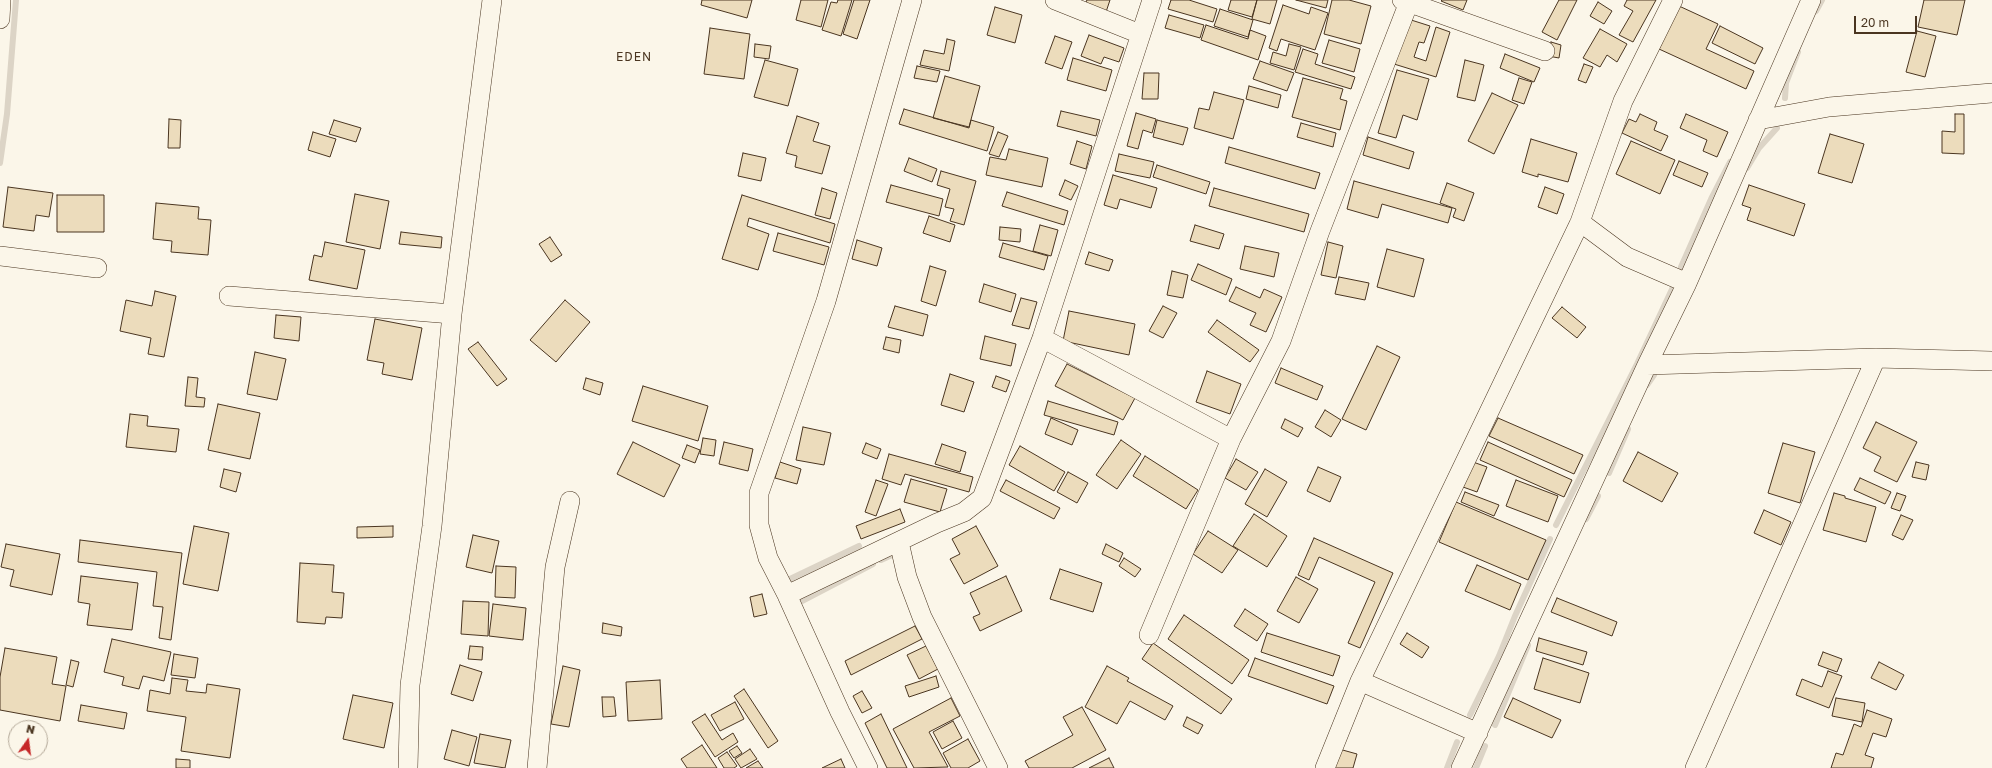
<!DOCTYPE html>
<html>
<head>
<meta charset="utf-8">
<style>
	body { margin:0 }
	#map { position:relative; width:1992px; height:768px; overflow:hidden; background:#fbf6e9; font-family:"Golos Text",sans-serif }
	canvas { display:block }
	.north { position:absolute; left:8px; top:720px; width:40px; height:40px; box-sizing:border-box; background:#fbf6e9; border:1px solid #b4a999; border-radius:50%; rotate:14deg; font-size:11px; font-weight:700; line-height:16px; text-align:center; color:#4a3520 }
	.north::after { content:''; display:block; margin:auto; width:14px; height:18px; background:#c62828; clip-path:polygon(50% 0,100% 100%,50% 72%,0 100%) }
	.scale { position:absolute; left:1854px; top:16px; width:63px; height:18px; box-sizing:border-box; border:2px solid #4a3520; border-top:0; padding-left:5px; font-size:12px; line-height:14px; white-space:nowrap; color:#4a3520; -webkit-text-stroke:3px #fbf6e9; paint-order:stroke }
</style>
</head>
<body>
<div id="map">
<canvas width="1992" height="768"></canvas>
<div class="north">N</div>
<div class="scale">20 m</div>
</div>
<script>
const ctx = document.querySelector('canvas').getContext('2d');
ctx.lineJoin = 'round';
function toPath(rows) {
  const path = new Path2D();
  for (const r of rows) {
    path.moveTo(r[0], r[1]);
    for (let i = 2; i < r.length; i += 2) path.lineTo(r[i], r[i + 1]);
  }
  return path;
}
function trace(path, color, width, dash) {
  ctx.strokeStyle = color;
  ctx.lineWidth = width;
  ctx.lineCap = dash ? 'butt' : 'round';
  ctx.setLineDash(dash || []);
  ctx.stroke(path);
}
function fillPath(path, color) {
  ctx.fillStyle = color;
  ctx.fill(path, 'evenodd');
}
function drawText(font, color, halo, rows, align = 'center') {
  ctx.font = font + ' "Golos Text",sans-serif';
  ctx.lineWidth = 3;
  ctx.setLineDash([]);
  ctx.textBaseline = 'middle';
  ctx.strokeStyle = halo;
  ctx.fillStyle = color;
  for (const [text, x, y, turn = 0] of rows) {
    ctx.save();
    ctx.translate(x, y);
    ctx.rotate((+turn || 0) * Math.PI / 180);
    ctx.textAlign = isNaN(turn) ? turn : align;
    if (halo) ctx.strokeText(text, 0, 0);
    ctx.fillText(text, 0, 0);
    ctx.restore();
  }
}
trace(toPath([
	[1816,11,1822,0],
	[1785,98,1786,83,1798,52],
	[0,163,7,114,16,0],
	[1747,168,1759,148,1777,128],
	[1681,267,1712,197,1730,162],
	[1647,385,1654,375],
	[1609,473,1628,429],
	[1586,519,1598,496],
	[1556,525,1637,364,1674,285],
	[881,560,892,555],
	[790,579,859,546],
	[802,601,873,564],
	[1470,715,1499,656,1515,616,1550,539],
	[1495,725,1528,645],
	[1447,768,1457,742],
	[1476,768,1485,746]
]), '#dcd4c6', 6);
const building = toPath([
	[702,0,752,0,747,18,701,5,702,0],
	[801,0,828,0,821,27,796,20,801,0],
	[838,0,852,0,841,36,822,30,831,2,837,3,838,0],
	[854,0,870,0,857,39,843,34,854,0],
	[1087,0,1110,0,1106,12,1085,4,1087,0],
	[1171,0,1189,0,1217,9,1213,22,1168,9,1171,0],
	[1231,0,1257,0,1252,17,1228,10,1231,0],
	[1257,0,1277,0,1270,24,1252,19,1257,0],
	[1296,0,1328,0,1326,8,1296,0],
	[1332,0,1349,0,1371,6,1361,44,1324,34,1332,0],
	[1442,0,1467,0,1463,10,1441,1,1442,0],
	[1559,0,1577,0,1557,40,1542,32,1559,0],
	[1627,0,1656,0,1633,42,1619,35,1633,11,1624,6,1627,0],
	[1924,0,1965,0,1957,35,1918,27,1924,0],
	[1598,2,1612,11,1604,24,1590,16,1598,2],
	[1283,5,1309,14,1311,7,1328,13,1315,50,1281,39,1277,51,1269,48,1283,5],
	[1679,6,1718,24,1706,49,1754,71,1746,89,1659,49,1679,6],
	[995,7,1022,15,1015,43,987,35,995,7],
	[1220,9,1253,20,1248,37,1214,26,1220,9],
	[1169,15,1204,25,1200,38,1165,28,1169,15],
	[1408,19,1430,26,1424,43,1419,42,1414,57,1426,61,1436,27,1450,32,1436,77,1394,64,1408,19],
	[1206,25,1248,39,1250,30,1266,36,1258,60,1201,40,1206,25],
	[1720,26,1763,48,1755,64,1712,43,1720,26],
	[710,28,750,34,744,79,704,74,710,28],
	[1600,29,1627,44,1617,62,1607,55,1600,67,1583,58,1600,29],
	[1917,31,1936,36,1925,77,1906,72,1917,31],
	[1089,35,1124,48,1119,62,1104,57,1101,64,1081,56,1089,35],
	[1055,36,1072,42,1062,69,1045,63,1055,36],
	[947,39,955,41,949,71,920,65,924,50,944,54,947,39],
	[1329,40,1360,49,1354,72,1322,63,1329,40],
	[1551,42,1561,45,1559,58,1548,56,1551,42],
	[755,44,771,46,769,59,754,57,755,44],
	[1289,44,1301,47,1294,70,1270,63,1273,52,1286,56,1289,44],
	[1303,49,1318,54,1315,64,1355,77,1351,89,1295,72,1303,49],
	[1505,54,1540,68,1534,82,1500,68,1505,54],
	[1073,58,1112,70,1106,91,1067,80,1073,58],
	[765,60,798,69,788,106,754,97,765,60],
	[1465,60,1484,65,1475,101,1457,97,1465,60],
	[1260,61,1294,73,1287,91,1253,79,1260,61],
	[1584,64,1593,67,1586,83,1578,80,1584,64],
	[917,66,940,71,937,82,914,78,917,66],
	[1397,70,1429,79,1417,120,1403,115,1396,138,1378,133,1397,70],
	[1144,73,1159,73,1158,99,1142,99,1144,73],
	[945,76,980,86,969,127,933,118,945,76],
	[1303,78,1343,89,1340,99,1347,101,1340,130,1292,117,1303,78],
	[1519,78,1532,82,1524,104,1512,100,1519,78],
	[1249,86,1281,95,1278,108,1246,99,1249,86],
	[1214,92,1244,100,1233,139,1194,128,1199,108,1209,110,1214,92],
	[1492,93,1518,105,1494,154,1468,141,1492,93],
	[904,109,969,128,971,120,994,127,987,151,899,124,904,109],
	[1061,111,1100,120,1096,136,1057,126,1061,111],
	[1136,113,1156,119,1152,133,1143,130,1138,149,1127,146,1136,113],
	[1640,114,1657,122,1654,130,1668,136,1661,151,1622,133,1629,119,1636,122,1640,114],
	[1686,114,1728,132,1717,157,1703,151,1707,140,1680,128,1686,114],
	[1955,114,1964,114,1964,154,1942,153,1942,131,1955,132,1955,114],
	[797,116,819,123,813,141,830,146,822,174,795,167,797,156,786,153,797,116],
	[169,119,181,120,180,148,168,148,169,119],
	[334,120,361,128,356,142,329,134,334,120],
	[1157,120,1188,128,1183,145,1153,137,1157,120],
	[1301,123,1336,133,1333,147,1297,137,1301,123],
	[313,132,336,139,330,157,308,150,313,132],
	[998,132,1008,136,999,157,989,154,998,132],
	[1830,134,1864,144,1852,183,1818,173,1830,134],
	[1368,137,1414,152,1409,169,1363,155,1368,137],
	[1531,139,1577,153,1568,182,1538,174,1538,177,1522,172,1531,139],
	[1077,141,1092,146,1086,169,1070,164,1077,141],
	[1631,141,1675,160,1660,194,1616,174,1631,141],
	[1229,147,1320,173,1315,189,1225,163,1229,147],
	[1009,149,1048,158,1042,187,986,175,990,157,1006,160,1009,149],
	[743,153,766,158,761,181,738,176,743,153],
	[1119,154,1154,162,1150,178,1115,171,1119,154],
	[909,158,937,169,932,182,904,171,909,158],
	[1679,161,1708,173,1702,187,1673,175,1679,161],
	[1157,165,1210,182,1206,194,1153,177,1157,165],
	[941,171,976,181,964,225,950,221,954,209,945,207,950,189,937,185,941,171],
	[1113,175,1157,188,1151,208,1120,199,1117,209,1104,205,1113,175],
	[1065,180,1078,186,1071,200,1059,195,1065,180],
	[1354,181,1452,208,1448,223,1382,204,1378,218,1347,209,1354,181],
	[1447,183,1474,193,1464,221,1453,217,1456,209,1440,203,1447,183],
	[891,185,943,199,939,216,886,202,891,185],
	[1749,185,1805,204,1794,236,1747,220,1751,208,1742,205,1749,185],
	[8,187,53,193,49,217,36,215,34,231,3,227,8,187],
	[1545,187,1564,194,1557,214,1538,207,1545,187],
	[822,188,837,193,830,219,815,215,822,188],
	[1214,188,1309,214,1304,232,1209,206,1214,188],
	[1007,192,1068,211,1064,225,1002,206,1007,192],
	[355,194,389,201,380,249,346,242,355,194],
	[57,195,104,195,104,232,57,232,57,195],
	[742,195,835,224,830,243,749,218,747,226,769,234,758,270,722,259,742,195],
	[156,203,199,207,198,219,211,220,208,255,171,252,172,241,153,239,156,203],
	[929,216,955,225,950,242,923,233,929,216],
	[1040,225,1058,230,1051,256,1033,251,1040,225],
	[1195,225,1224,234,1219,249,1190,241,1195,225],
	[1000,227,1021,229,1020,242,999,240,1000,227],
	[401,232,442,237,441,248,399,244,401,232],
	[778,233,829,247,824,265,773,251,778,233],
	[550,237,562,255,551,262,539,244,550,237],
	[857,240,882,248,877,266,852,259,857,240],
	[325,242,365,250,357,289,309,280,314,255,322,257,325,242],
	[1328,242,1343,246,1336,278,1321,275,1328,242],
	[1003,243,1048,256,1044,270,999,257,1003,243],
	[1245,246,1279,253,1274,277,1240,269,1245,246],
	[1387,249,1424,259,1414,297,1377,287,1387,249],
	[1089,252,1113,260,1109,271,1085,264,1089,252],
	[1198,264,1232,279,1226,295,1191,280,1198,264],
	[930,266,946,271,936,306,921,301,930,266],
	[1172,271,1188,275,1183,298,1167,295,1172,271],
	[1339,277,1369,283,1365,300,1335,294,1339,277],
	[984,284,1016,294,1011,312,979,302,984,284],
	[1236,287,1260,298,1264,289,1282,297,1266,332,1250,325,1256,313,1229,301,1236,287],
	[155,291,176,296,164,357,148,354,151,338,120,331,126,300,152,306,155,291],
	[1021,298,1037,302,1029,329,1012,325,1021,298],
	[565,300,590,322,556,362,530,340,565,300],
	[895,306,928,315,923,336,888,327,895,306],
	[1163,306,1177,313,1163,338,1149,331,1163,306],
	[1562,307,1586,327,1577,338,1552,318,1562,307],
	[1069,311,1135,324,1129,355,1063,341,1069,311],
	[276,315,301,317,299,341,274,338,276,315],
	[375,319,422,328,412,380,382,374,384,363,367,360,375,319],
	[1217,320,1259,350,1250,362,1208,332,1217,320],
	[985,336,1016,344,1011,366,980,359,985,336],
	[886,337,901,340,899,353,883,349,886,337],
	[478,342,507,379,497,386,468,349,478,342],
	[1377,346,1400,357,1366,430,1342,419,1377,346],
	[255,352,286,359,277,400,247,394,255,352],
	[1067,364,1135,398,1123,420,1055,386,1067,364],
	[1281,368,1323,386,1317,400,1275,383,1281,368],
	[1207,371,1241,384,1230,414,1196,402,1207,371],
	[950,374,974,382,964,412,941,405,950,374],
	[996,376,1010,381,1006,392,992,387,996,376],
	[188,377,198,378,196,397,205,398,204,407,185,406,188,377],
	[586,378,603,383,600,395,583,389,586,378],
	[643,386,708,406,698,441,632,421,643,386],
	[1048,401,1118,422,1114,435,1044,415,1048,401],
	[218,404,260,413,250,459,208,450,218,404],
	[1325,410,1341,420,1331,437,1315,427,1325,410],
	[130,414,148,416,147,426,179,429,176,452,126,447,130,414],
	[1051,418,1078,430,1072,445,1045,434,1051,418],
	[1498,418,1583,455,1574,474,1489,436,1498,418],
	[1285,419,1303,428,1298,437,1281,428,1285,419],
	[1876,422,1917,442,1897,482,1874,471,1881,457,1863,448,1876,422],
	[803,427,831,433,824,465,796,460,803,427],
	[703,438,716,440,714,456,700,454,703,438],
	[1121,440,1141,454,1117,489,1096,475,1121,440],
	[633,442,680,465,664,497,617,474,633,442],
	[724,442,753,449,748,471,719,464,724,442],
	[1488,442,1572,480,1564,497,1480,460,1488,442],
	[866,443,881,449,877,459,862,453,866,443],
	[1783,443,1815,452,1800,503,1768,493,1783,443],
	[942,444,966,452,960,472,935,464,942,444],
	[687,445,700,450,695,463,682,458,687,445],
	[1020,446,1065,472,1054,491,1009,465,1020,446],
	[1638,452,1678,473,1662,502,1623,481,1638,452],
	[889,454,973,477,969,492,905,474,901,485,882,479,889,454],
	[1145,456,1198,490,1186,509,1133,476,1145,456],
	[1236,459,1258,472,1246,490,1225,478,1236,459],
	[780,462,801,469,797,484,775,478,780,462],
	[1473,462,1487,467,1477,492,1463,487,1473,462],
	[1916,462,1929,465,1926,480,1912,477,1916,462],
	[1318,467,1341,477,1330,502,1307,491,1318,467],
	[224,469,241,473,236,492,220,487,224,469],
	[1265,469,1287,482,1267,517,1245,504,1265,469],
	[1068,472,1088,483,1077,503,1057,492,1068,472],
	[1860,478,1891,492,1885,504,1854,490,1860,478],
	[911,479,947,489,940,512,904,502,911,479],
	[876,480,888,484,876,516,865,512,876,480],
	[1006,480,1060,508,1054,519,1000,491,1006,480],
	[1516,480,1558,496,1548,522,1506,506,1516,480],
	[1465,492,1499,505,1494,516,1461,502,1465,492],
	[1834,493,1845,496,1845,498,1876,507,1866,542,1823,530,1834,493],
	[1897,493,1906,496,1900,511,1891,508,1897,493],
	[1456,502,1546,540,1528,580,1439,542,1456,502],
	[900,509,905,522,861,539,856,526,900,509],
	[1764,510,1791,522,1781,545,1754,533,1764,510],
	[1254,514,1287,536,1267,567,1233,546,1254,514],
	[1901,515,1913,520,1903,540,1892,535,1901,515],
	[194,526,229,533,218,591,183,584,194,526],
	[393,526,393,537,357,538,357,527,393,526],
	[976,526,998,566,964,584,950,559,960,554,952,539,976,526],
	[1208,531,1238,550,1222,573,1193,554,1208,531],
	[473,535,499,541,492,573,466,567,473,535],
	[1314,538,1393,573,1360,648,1348,643,1375,582,1319,557,1309,580,1298,575,1314,538],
	[80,540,182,553,171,640,159,638,163,607,153,606,157,572,78,562,80,540],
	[6,544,60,554,52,595,10,586,14,570,1,567,6,544],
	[1106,544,1123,553,1119,562,1102,554,1106,544],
	[1124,558,1141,569,1135,577,1119,566,1124,558],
	[300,563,334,565,332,592,344,593,342,618,326,617,325,624,297,622,300,563],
	[1477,565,1521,584,1510,610,1465,591,1477,565],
	[496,566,516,567,515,598,495,597,496,566],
	[1060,569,1102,583,1093,612,1050,599,1060,569],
	[81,576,138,583,132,630,87,625,90,604,78,602,81,576],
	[1006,576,1022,611,980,631,973,617,980,614,970,593,1006,576],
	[1296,577,1318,589,1299,623,1277,611,1296,577],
	[762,594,767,614,754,617,750,597,762,594],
	[1557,598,1617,622,1612,636,1551,612,1557,598],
	[463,601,489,602,488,636,461,634,463,601],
	[493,604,526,608,523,640,489,636,493,604],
	[1245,609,1268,624,1257,641,1234,626,1245,609],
	[1184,615,1249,660,1232,684,1168,639,1184,615],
	[603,623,622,627,621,636,602,633,603,623],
	[915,626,922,639,851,675,845,661,915,626],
	[1267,633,1340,656,1333,676,1261,652,1267,633],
	[1407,633,1429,647,1422,658,1400,644,1407,633],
	[1539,638,1587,652,1583,665,1536,651,1539,638],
	[112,639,171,652,164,681,143,676,139,689,122,685,124,677,104,672,112,639],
	[1153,643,1232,699,1221,714,1142,659,1153,643],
	[470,646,483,647,482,660,468,659,470,646],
	[926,646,938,669,919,679,907,655,926,646],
	[5,648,57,657,52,684,66,686,60,721,0,710,0,677,5,648],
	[1823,652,1842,659,1837,672,1818,665,1823,652],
	[174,654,198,658,195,678,171,675,174,654],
	[1255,658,1334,686,1327,704,1248,676,1255,658],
	[1543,658,1589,673,1580,703,1534,689,1543,658],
	[71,660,79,662,73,687,66,685,71,660],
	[1879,662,1904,675,1896,690,1871,678,1879,662],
	[460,665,482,672,473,701,451,694,460,665],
	[563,666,580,670,569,727,551,724,563,666],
	[1107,666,1129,678,1127,681,1173,706,1165,720,1130,701,1117,724,1085,707,1107,666],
	[1828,671,1842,676,1829,708,1796,695,1802,679,1822,687,1828,671],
	[936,676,939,687,909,697,905,686,936,676],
	[172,678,188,680,186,691,206,693,207,684,240,689,230,758,181,751,186,717,147,711,150,690,170,694,172,678],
	[660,680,662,719,628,721,626,682,660,680],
	[744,689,778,741,768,748,734,696,744,689],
	[862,691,872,708,862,713,853,696,862,691],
	[353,695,393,703,384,748,343,739,353,695],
	[602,697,614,697,616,716,603,717,602,697],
	[951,698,960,716,929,732,948,767,914,768,893,729,951,698],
	[1513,698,1561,720,1552,738,1504,717,1513,698],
	[1836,698,1865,703,1862,722,1832,716,1836,698],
	[735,702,744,719,720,731,711,715,735,702],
	[81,705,127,713,124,729,78,721,81,705],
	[1082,707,1106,750,1072,768,1029,768,1025,761,1073,735,1063,717,1082,707],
	[1867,710,1892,719,1886,737,1873,733,1865,755,1874,758,1871,768,1831,768,1836,753,1843,755,1854,724,1861,727,1867,710],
	[705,714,722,740,733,733,738,742,715,757,692,722,705,714],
	[881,714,907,768,887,768,865,723,881,714],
	[1187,717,1203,725,1198,734,1183,726,1187,717],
	[953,721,962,738,942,749,933,732,953,721],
	[452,730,477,737,469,766,444,759,452,730],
	[480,734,511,740,505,768,474,763,480,734],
	[968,739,980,761,968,768,951,768,943,753,968,739],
	[702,745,717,768,687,768,681,759,702,745],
	[737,746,742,753,734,758,729,751,737,746],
	[750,749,757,759,741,768,735,759,750,749],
	[1339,749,1357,754,1353,768,1333,768,1339,749],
	[727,752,737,766,734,768,724,768,718,758,727,752],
	[1109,758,1114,768,1089,768,1109,758],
	[176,759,190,760,190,768,176,768,176,759],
	[841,759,845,768,822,768,841,759],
	[758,761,763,768,746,768,758,761]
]);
fillPath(building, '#ecdcbc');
trace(building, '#4a3520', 1);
const street = toPath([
	[1055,0,1140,34],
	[1402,0,1545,51],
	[0,19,1,0],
	[1758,120,1829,107,1992,93],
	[1580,222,1627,257,1687,283],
	[0,256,97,268],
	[229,296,452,314],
	[1042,338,1231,439],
	[1647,365,1876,358,1992,361],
	[899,542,907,577,922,617,998,768],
	[787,595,937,523,964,512,982,498,1042,338,1152,0],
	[1149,635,1231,439,1281,341,1320,231,1409,2],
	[1360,681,1478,733],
	[408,768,410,685,432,526,452,314,492,0],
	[537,768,555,567,570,501],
	[868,768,840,712,787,595,768,558,759,525,759,493,826,301,912,0],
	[1325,768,1360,681,1580,222,1623,101,1673,0],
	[1461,768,1647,365,1687,283,1811,0],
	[1695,768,1876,358]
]);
trace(street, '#4a3520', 20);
trace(street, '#fbf6e9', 19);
ctx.letterSpacing = '1px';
drawText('12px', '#4a3520', '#fbf6e9', [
	["EDEN",634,57]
]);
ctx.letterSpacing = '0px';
</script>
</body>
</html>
